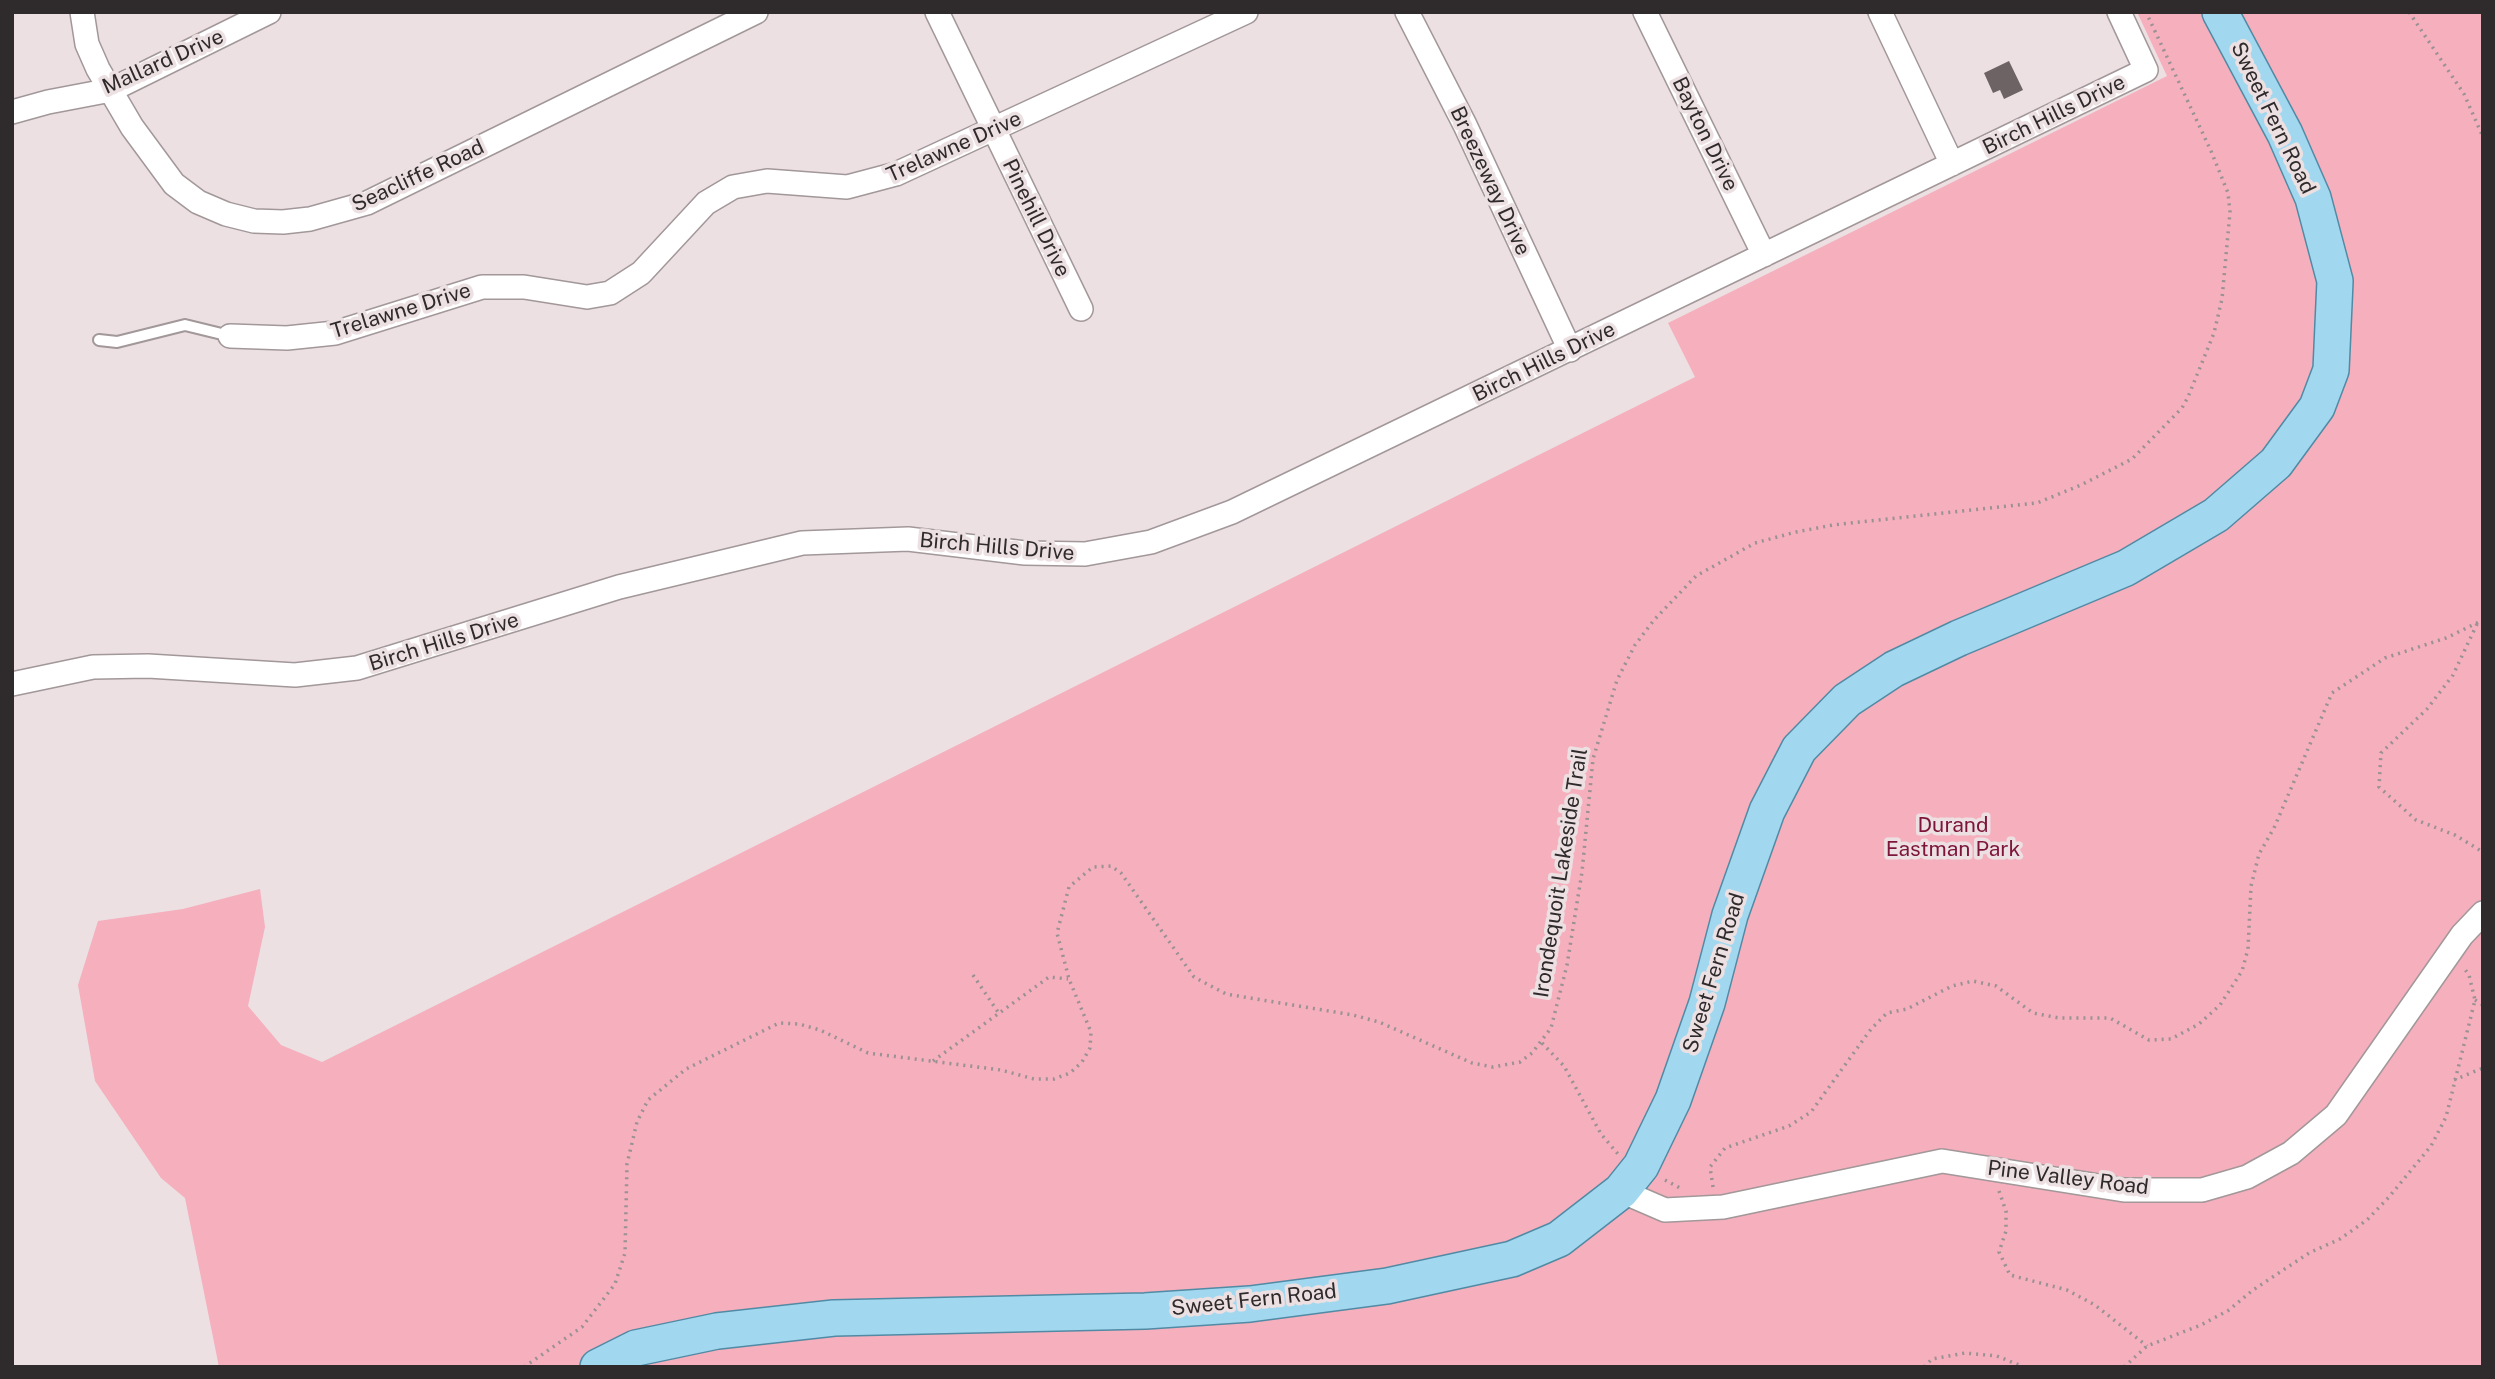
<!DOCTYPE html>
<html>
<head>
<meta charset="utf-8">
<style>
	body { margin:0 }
	#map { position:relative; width:2495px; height:1379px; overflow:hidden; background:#ece0e2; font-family:"Public Sans",sans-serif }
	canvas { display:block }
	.frame { position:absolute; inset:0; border:14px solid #2f2a2b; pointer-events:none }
</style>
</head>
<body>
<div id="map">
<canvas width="2495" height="1379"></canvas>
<div class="frame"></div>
</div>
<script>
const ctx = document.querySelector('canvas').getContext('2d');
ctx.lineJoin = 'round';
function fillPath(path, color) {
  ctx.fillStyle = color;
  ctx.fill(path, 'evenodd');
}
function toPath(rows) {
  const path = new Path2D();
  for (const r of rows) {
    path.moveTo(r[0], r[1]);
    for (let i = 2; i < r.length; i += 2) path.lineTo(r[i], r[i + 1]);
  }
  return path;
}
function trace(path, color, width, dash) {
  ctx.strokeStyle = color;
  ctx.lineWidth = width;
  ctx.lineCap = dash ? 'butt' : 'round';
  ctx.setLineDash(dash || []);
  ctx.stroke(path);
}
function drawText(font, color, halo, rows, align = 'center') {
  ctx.font = font + ' "Public Sans",sans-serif';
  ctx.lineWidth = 7;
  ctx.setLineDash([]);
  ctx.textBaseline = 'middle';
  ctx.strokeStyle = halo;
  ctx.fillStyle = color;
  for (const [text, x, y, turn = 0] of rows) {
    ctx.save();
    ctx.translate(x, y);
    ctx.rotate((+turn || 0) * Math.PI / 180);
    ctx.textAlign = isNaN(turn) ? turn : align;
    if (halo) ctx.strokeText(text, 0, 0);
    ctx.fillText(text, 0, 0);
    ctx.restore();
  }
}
fillPath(toPath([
	[2137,12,2483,12,2483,1367,219,1367,185,1198,161,1178,95,1081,78,985,98,921,183,909,260,889,265,927,248,1006,281,1045,322,1062,1695,377,1668,323,2167,76]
]), '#f5afbd');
fillPath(toPath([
	[2009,61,2023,90,2004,99,2000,90,1993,93,1984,73]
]), '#6e6364');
const lane = toPath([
	[99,340,117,342,185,325,230,336]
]);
const street = toPath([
	[82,12,87,44,98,69,132,127,174,184,198,202,226,214,254,221,283,222,310,219,367,203,756,12],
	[937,12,1081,309],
	[1407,12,1465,125,1570,350],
	[1645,12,1764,255],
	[1880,12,1952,164],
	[12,112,48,102,111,90,269,12],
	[230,336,287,338,335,333,482,287,524,287,587,297,610,293,641,273,706,203,733,187,767,181,847,187,896,174,1246,12],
	[12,684,93,667,148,666,295,675,357,668,619,587,802,543,908,539,1025,553,1085,554,1151,542,1232,512,2146,70,2119,12],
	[1621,1191,1665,1210,1723,1207,1942,1161,2124,1190,2202,1190,2247,1177,2291,1153,2336,1115,2462,935,2483,913]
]);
const primary = toPath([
	[598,1367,636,1348,717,1331,834,1318,1145,1311,1250,1304,1387,1286,1512,1259,1559,1239,1621,1191,1641,1166,1673,1100,1707,1003,1730,915,1767,811,1799,749,1847,700,1894,669,1959,638,2126,568,2216,515,2276,463,2317,407,2331,370,2335,281,2313,198,2285,134,2220,12]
]);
trace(lane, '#a29799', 14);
trace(street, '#a29799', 26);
trace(primary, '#518aa4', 38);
trace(toPath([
	[2409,12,2464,94,2483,137],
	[2477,624,2453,675,2427,709,2381,753,2379,787,2416,820,2455,835,2483,852],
	[973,975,998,1012],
	[2475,1000,2483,1005],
	[1542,1043,1564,1066,1601,1134,1618,1154],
	[933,1061,1049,977,1068,979],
	[2454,1080,2483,1068],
	[1665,1180,1680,1188],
	[1713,1187,1710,1167,1725,1148,1789,1126,1811,1112,1871,1029,1887,1013,1907,1009,1952,986,1973,981,1996,986,2033,1013,2059,1018,2110,1018,2149,1040,2171,1039,2199,1024,2220,1005,2242,971,2248,949,2251,886,2259,854,2274,828,2332,693,2385,658,2446,638,2483,620],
	[1999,1191,2006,1211,2006,1231,1999,1252,2010,1275,2067,1290,2095,1305,2147,1346],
	[524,1367,582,1327,615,1284,625,1253,627,1164,637,1122,648,1100,686,1069,779,1023,799,1024,820,1030,868,1053,1001,1070,1034,1079,1054,1079,1070,1073,1082,1062,1090,1048,1091,1032,1069,979,1057,933,1069,887,1093,867,1111,866,1121,873,1194,977,1226,994,1353,1015,1379,1022,1472,1063,1493,1067,1520,1062,1532,1053,1551,1028,1567,965,1582,872,1593,759,1617,680,1635,645,1654,620,1696,576,1755,543,1796,532,1833,525,2037,503,2081,485,2132,459,2182,408,2188,397,2214,333,2222,299,2230,212,2228,193,2211,151,2146,12],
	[1924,1367,1932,1359,1965,1353,1997,1356,2024,1367],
	[2124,1367,2147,1346,2201,1325,2229,1310,2253,1290,2309,1253,2340,1239,2367,1220,2389,1197,2431,1146,2446,1117,2475,1000,2469,975,2464,968]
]), '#9a9193', 3.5, [2, 5]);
trace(lane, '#fff', 10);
trace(street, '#fff', 23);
trace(primary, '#a1d8ef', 35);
drawText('21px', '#2f2a2b', '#ece0e2', [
	["Mallard Drive",163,62,-24],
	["Birch Hills Drive",2054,115,-26],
	["Sweet Fern Road",2273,118,64],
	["Bayton Drive",1705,134,64],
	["Trelawne Drive",954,147,-24],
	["Seacliffe Road",418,176,-25],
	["Breezeway Drive",1490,181,65],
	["Pinehill Drive",1036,218,64],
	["Trelawne Drive",401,311,-17],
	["Birch Hills Drive",1544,362,-26],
	["Birch Hills Drive",997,547,5],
	["Birch Hills Drive",444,642,-17],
	["Irondequoit Lakeside Trail",1561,873,-81],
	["Sweet Fern Road",1714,973,-73],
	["Pine Valley Road",2068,1178,7],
	["Sweet Fern Road",1254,1300,-6]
]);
drawText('21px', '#7d153a', '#ece0e2', [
	["Durand",1953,826],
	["Eastman Park",1953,850]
]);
</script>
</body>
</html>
